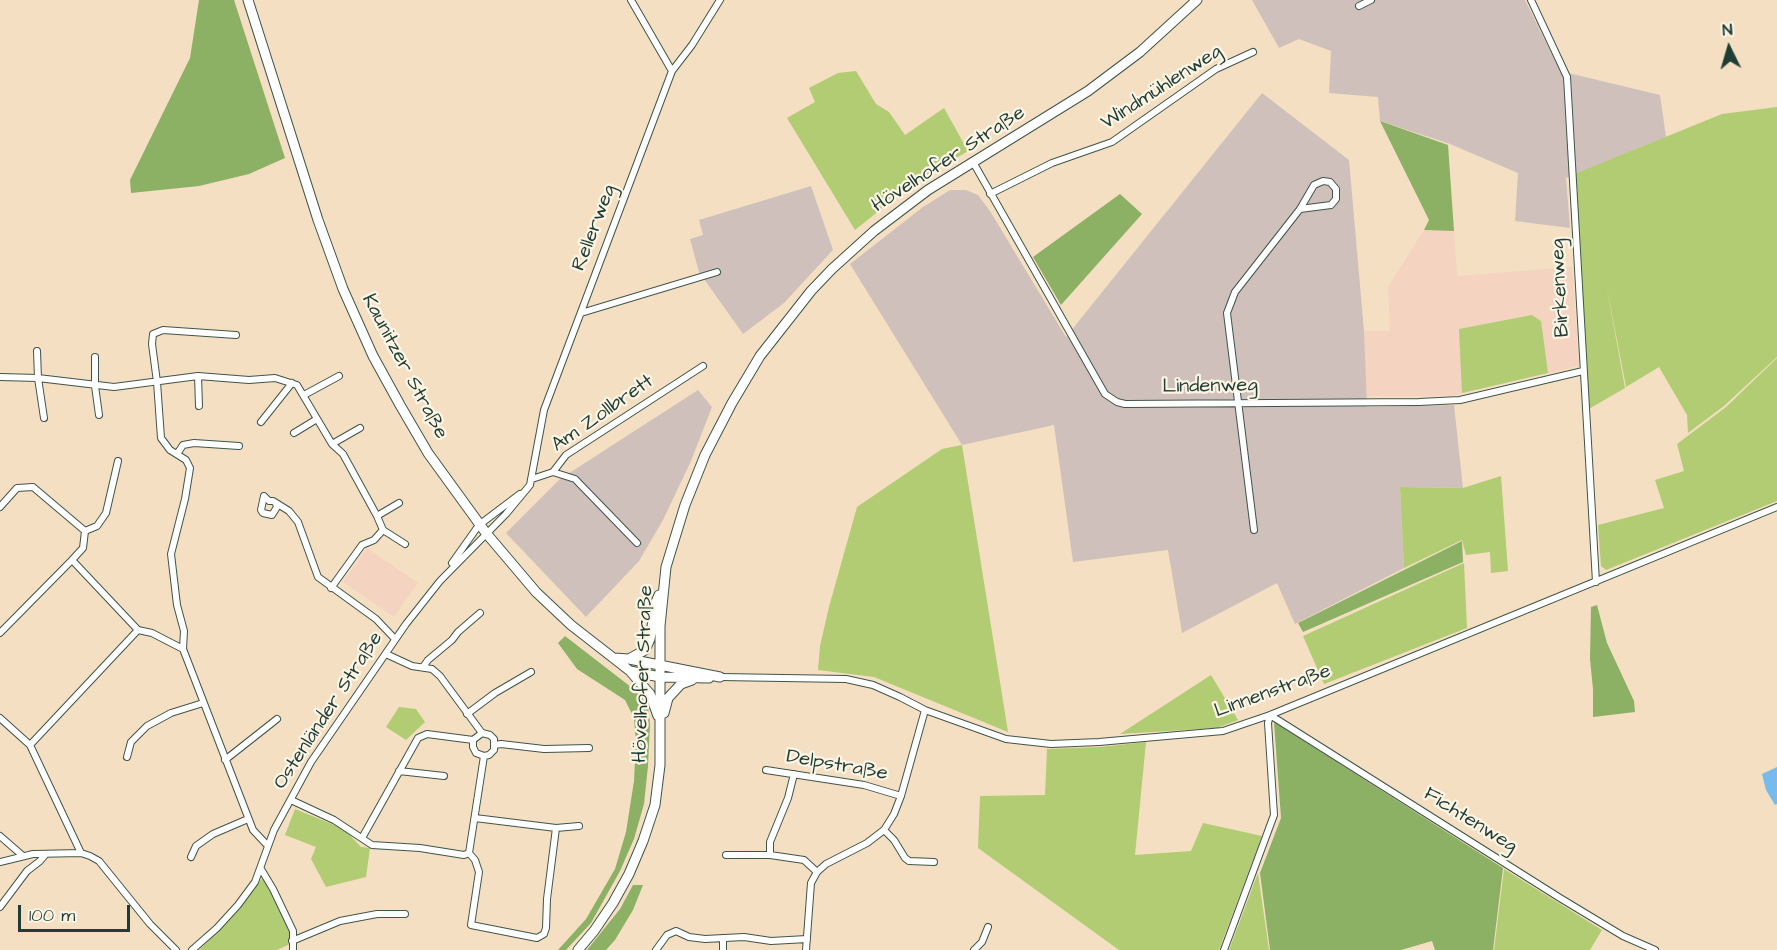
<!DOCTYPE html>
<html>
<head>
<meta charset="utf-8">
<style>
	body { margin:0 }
	#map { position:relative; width:1777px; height:950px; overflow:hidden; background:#f4dfc2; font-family:"Architects Daughter",sans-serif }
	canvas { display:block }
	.north { position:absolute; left:1699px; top:18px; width:60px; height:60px; -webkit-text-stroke:4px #fcf5e5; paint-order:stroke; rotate:355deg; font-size:16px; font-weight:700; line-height:24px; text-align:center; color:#1f3d34 }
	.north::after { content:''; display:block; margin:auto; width:21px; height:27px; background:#1f3d34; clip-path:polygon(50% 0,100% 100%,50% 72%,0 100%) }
	.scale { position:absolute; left:18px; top:905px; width:112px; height:27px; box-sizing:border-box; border:3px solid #1f3d34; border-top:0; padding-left:8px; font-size:18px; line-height:21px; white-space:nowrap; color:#1f3d34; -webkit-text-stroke:4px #fcf5e5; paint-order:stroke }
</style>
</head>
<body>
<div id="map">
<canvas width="1777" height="950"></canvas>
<div class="north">N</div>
<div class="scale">100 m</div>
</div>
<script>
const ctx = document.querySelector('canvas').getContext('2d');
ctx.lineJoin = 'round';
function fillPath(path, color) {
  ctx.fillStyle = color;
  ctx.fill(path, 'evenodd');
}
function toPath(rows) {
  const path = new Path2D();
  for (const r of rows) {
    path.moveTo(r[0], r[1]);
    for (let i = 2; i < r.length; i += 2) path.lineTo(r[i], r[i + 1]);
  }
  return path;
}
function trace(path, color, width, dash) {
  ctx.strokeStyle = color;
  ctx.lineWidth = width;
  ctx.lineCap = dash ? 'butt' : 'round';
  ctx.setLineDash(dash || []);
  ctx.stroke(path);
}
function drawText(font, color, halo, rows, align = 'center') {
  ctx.font = font + ' "Architects Daughter",sans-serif';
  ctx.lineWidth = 4.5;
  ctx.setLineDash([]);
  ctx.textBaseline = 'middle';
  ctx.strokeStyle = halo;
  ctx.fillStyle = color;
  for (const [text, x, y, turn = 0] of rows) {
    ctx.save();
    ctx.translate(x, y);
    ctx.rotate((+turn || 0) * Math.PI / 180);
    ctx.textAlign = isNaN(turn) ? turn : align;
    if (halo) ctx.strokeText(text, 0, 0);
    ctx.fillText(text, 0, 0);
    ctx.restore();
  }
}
fillPath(toPath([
	[1424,230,1454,231,1457,276,1572,267,1579,366,1451,396,1366,396,1364,331,1390,331,1388,287],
	[367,548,418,583,394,617,343,582]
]), '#f4d3c0');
fillPath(toPath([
	[1252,0,1525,0,1560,71,1660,95,1666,137,1566,178,1570,228,1515,221,1518,173,1450,144,1380,121,1378,97,1329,93,1331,51,1299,39,1279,48],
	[1262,93,1349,160,1364,331,1367,407,1454,405,1463,488,1400,487,1404,568,1295,624,1277,583,1182,633,1168,550,1073,562,1054,425,962,445,850,264,923,207,950,190,966,190,978,195,990,211,1066,337],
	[811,186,833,250,784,303,743,334,699,272,690,239,703,235,699,220],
	[698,390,712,407,691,461,663,520,639,561,586,617,506,533,560,479]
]), '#d0c0bc');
fillPath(toPath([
	[856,71,876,104,889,112,905,135,944,108,968,151,910,186,855,230,787,118,815,102,809,88,838,73],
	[1777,107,1777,357,1724,406,1688,433,1687,415,1659,367,1626,387,1606,283,1625,388,1587,410,1572,175,1722,114],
	[1532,315,1541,321,1548,373,1462,393,1459,329],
	[1777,358,1777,501,1606,570,1601,566,1598,525,1664,508,1655,480,1684,471,1677,444,1726,407],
	[962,445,1008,732,874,677,818,670,820,646,829,607,857,507,942,449],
	[1501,476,1508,571,1491,573,1490,552,1466,555,1462,540,1404,568,1400,487,1463,488],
	[1464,563,1467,628,1324,684,1303,636],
	[1211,675,1238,720,1217,728,1120,734],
	[399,707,416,709,425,722,406,740,386,727],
	[1146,742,1135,855,1191,851,1203,823,1262,836,1219,950,1119,950,978,848,980,796,1045,795,1047,749,1099,747],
	[295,809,344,829,361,847,370,848,366,877,326,887,311,859,316,847,285,835],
	[1504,869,1602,930,1590,950,1494,950],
	[1258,873,1269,950,1229,950],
	[263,877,289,924,290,944,277,950,199,950,235,914]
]), '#b1cc72');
fillPath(toPath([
	[199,0,234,0,285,158,249,174,199,186,131,193,130,180,190,58],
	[1380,121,1448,145,1454,231,1424,230,1429,220],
	[1120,194,1142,214,1061,305,1033,257],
	[1462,541,1463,562,1303,632,1298,623],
	[1597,605,1607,643,1634,701,1635,712,1593,717,1593,689,1590,659,1591,607],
	[565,636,640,694,648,706,650,724,648,766,644,804,634,839,620,871,591,923,566,950,558,950,586,919,615,869,626,832,634,781,636,742,634,718,625,700,577,669,558,643],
	[1274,722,1503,868,1493,950,1435,950,1432,941,1401,950,1270,950,1260,873,1281,818],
	[633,885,643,885,633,910,615,940,606,950,587,950,620,909]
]), '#8cb064');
fillPath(toPath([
	[1777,767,1777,804,1775,805,1766,790,1762,774]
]), '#77baed');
const minor = toPath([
	[631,0,672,71],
	[1531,0,1567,77,1596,582],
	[1359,6,1371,0],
	[973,162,1101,387,1105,394,1117,402,1125,404,1419,402,1460,400,1583,371],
	[990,194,1052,163,1112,142,1216,69,1253,52],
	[581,313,717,272],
	[236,335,163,330,153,334,152,344,157,382,161,438,170,450,186,460,190,468,185,499,171,554,177,605,184,631,183,649,253,830,268,846],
	[37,351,38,378,44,418],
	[95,357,95,386,99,415],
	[198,376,199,406],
	[0,377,38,378,114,387,198,376,249,380,275,378,297,385,332,444,343,454,377,516,383,530,374,540,362,545,331,588],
	[304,395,339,376],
	[261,422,292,383],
	[294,433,317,419],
	[332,444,360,428],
	[177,454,183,445,194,443,239,446],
	[553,472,575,479,637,543],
	[532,479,553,472,566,455,703,366],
	[276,503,277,507,272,515,263,513,261,510,264,496,269,501,273,501,289,511,298,522,318,577,376,619,395,639],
	[0,507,17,488,33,487,85,531,97,526,106,513,118,461],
	[377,516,399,503],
	[383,530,405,544],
	[1254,530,1227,313,1235,292,1300,209,1314,185,1323,181,1330,182,1336,189,1336,199,1331,205,1300,209],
	[85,531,83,548,72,560,138,630,152,633,183,649],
	[452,563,479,525,520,494],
	[0,633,72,560],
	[386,654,412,666,432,669,440,676,482,733,490,735,494,739,494,750,489,755,484,756,476,753,473,747,473,740,482,733],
	[423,667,428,660,452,640,458,632,480,613],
	[720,677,846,679,873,685,900,697,925,710,1006,739,1051,744,1099,742,1223,731,1270,715,1777,507],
	[467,714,495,693,531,672],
	[1270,715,1560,898,1623,936,1655,950],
	[0,718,30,745,81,853],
	[30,745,138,630],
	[495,745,501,744,544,749,589,748],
	[484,756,469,853,475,860,479,872,471,925,537,938,544,934,546,928,547,899,556,828],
	[127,757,131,742,147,726,171,713,203,703],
	[225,760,277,719],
	[766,770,864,785,901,796],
	[399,771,444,776],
	[291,800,334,820,372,845,420,848,464,855,469,853],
	[475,818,556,828,579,826],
	[884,830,894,840,905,858,909,861,934,862],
	[0,836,23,856],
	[362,838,418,738,427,734,473,740],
	[726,855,770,855,804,860,817,872],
	[770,855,770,842,788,798,794,774],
	[191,857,196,846,213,834,248,819],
	[0,862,33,854,81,853,90,856,99,861,150,924,176,950],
	[261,869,273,889,293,931,293,950],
	[0,907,27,871,40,861,45,855],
	[292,941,340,921,377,914,405,914],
	[192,950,217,928,238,905,255,882,274,830,311,762,406,624,440,581,506,514,530,485,544,410,672,71,692,45,720,0],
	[656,950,667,935,676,931,689,937,705,939,744,937,771,941,807,939],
	[723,950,723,938],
	[806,950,811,883,817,872,826,864,867,843,884,830,894,814,901,796,925,710],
	[974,950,982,942,988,927],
	[1224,950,1274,815,1268,723,1270,715]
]);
const secondary = toPath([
	[248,0,318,220,343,289,373,356,400,405,428,453,486,533,536,592,571,625,630,671,650,694,658,716],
	[614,658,629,659,720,677],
	[629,659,645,650,650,639,656,602,659,595],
	[630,671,660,677,709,678],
	[664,713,668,698,681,684,692,680],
	[578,950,594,931,613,903,629,874,643,841,655,805,660,765,660,626,666,567,685,505,705,455,732,403,760,356,811,291,832,269,874,231,928,190,1088,91,1140,52,1197,0]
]);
trace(minor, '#3f5549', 8);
trace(secondary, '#3f5549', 11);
trace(minor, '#fff', 6);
trace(secondary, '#fff', 9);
drawText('20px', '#1f3d34', '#fcf5e5', [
	["Windmühlenweg",1162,88,-33],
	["Hövelhofer Straße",949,160,-33],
	["Rellerweg",595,228,-69],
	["Birkenweg",1561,288,-93],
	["Kaunitzer Straße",404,367,62],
	["Lindenweg",1210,387,-1],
	["Am Zollbrett",603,414,-35],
	["Hövelhofer Straße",644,674,-88],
	["Linnenstraße",1273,692,-20],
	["Ostenländer Straße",329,711,-57],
	["Delpstraße",837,766,10],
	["Fichtenweg",1470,821,32]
]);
</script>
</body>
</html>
